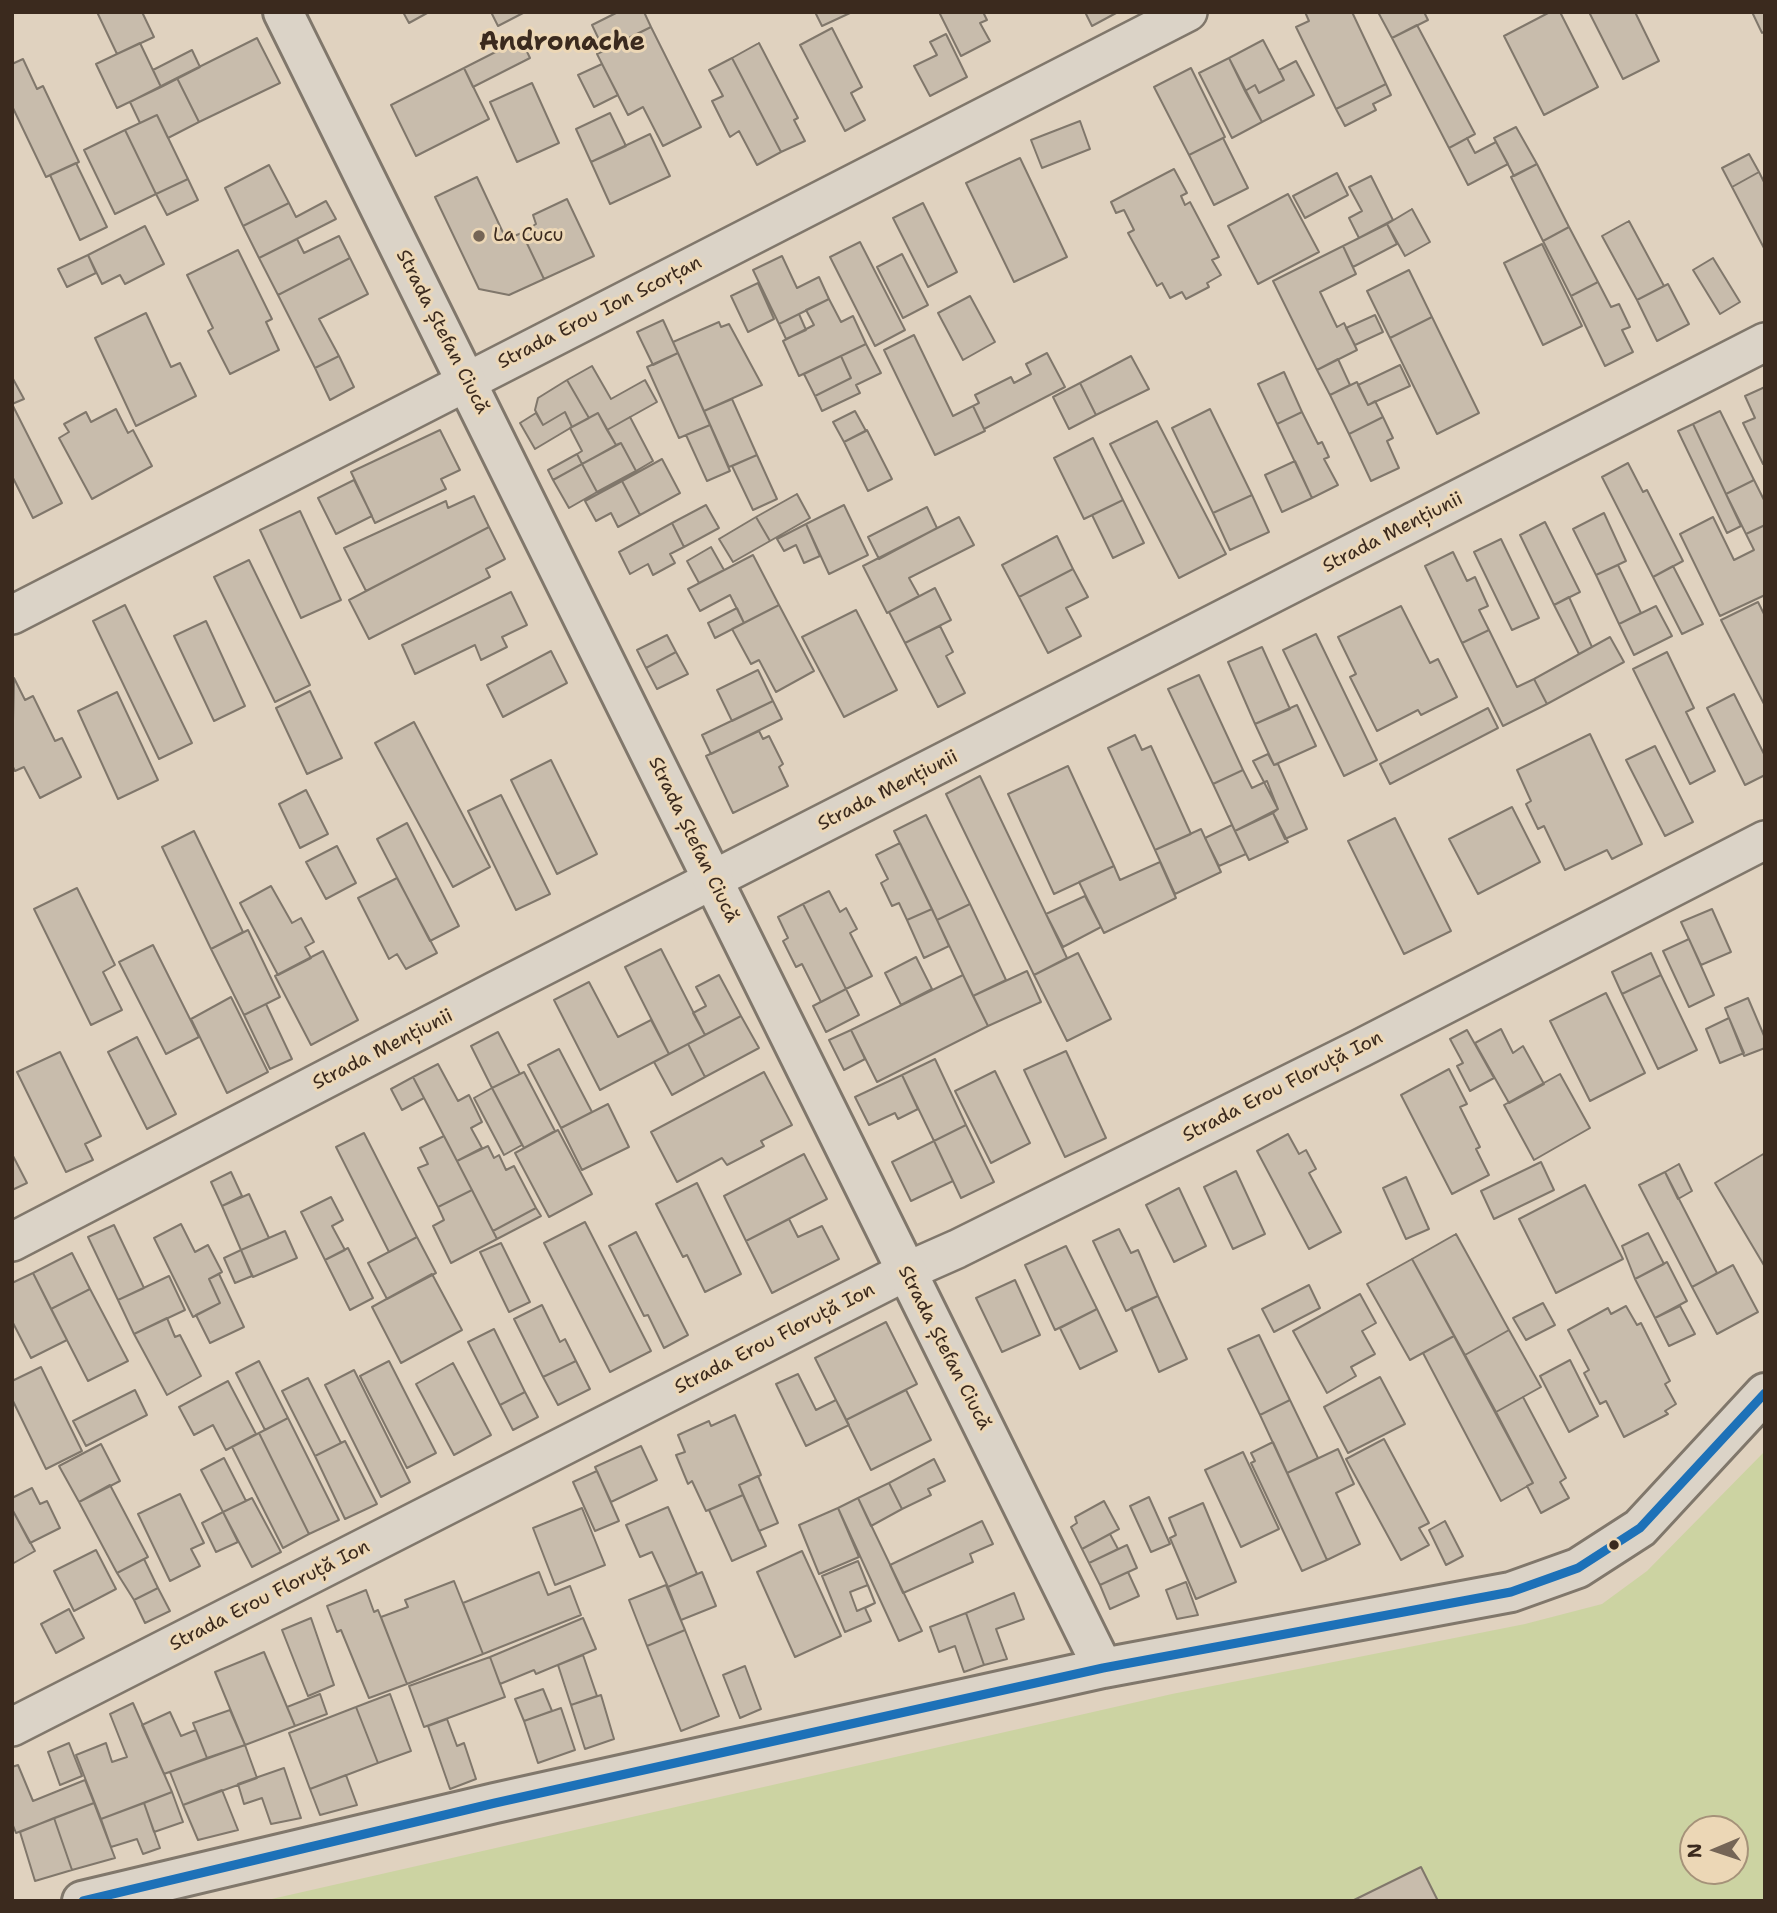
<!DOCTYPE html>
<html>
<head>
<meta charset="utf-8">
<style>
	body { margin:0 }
	#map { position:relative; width:1777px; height:1913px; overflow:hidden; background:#e0d2bf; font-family:"Shantell Sans",sans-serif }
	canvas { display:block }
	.frame { position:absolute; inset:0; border:14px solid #3b2a1e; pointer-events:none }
	.north { position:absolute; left:1679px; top:1815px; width:70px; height:70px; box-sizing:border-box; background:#ecd7b6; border:2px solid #a59279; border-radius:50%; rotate:268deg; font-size:19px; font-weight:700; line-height:28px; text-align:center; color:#3b2a1e }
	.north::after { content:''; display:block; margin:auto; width:24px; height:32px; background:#756556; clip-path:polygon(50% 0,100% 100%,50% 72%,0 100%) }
</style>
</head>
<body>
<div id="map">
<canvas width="1777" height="1913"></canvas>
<div class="frame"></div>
<div class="north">N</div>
</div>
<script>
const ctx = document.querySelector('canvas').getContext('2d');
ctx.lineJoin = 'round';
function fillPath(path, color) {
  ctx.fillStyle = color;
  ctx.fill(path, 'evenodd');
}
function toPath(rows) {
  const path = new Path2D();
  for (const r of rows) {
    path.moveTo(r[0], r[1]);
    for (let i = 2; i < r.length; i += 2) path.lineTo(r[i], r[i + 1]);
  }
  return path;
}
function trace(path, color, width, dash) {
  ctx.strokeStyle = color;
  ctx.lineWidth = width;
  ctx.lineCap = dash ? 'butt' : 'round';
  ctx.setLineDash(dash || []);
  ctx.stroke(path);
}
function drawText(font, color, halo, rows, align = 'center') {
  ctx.font = font + ' "Shantell Sans",sans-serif';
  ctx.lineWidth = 6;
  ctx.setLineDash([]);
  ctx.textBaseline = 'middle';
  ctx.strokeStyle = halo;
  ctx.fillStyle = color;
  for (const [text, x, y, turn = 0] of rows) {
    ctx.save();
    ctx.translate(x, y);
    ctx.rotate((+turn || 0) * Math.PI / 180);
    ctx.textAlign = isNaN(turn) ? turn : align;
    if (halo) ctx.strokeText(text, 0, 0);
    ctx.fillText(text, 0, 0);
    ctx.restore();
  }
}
fillPath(toPath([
	[1765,1451,1765,1901,263,1901,1172,1694,1525,1624,1602,1604,1647,1571],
	[1693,1829,1735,1829,1735,1871,1693,1871]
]), '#ccd3a2');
const building = toPath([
	[97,12,142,12,154,37,117,54,97,12],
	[403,12,429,12,409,23,403,12],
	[491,12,525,12,498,26,491,12],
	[618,12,644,12,651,27,604,50,592,25,618,12],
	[815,12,849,12,850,13,822,26,815,12],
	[939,12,983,12,987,20,980,23,990,41,961,56,939,12],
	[1085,12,1118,12,1092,26,1085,12],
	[1305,12,1352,12,1386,84,1336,109,1296,27,1309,21,1305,12],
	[1378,12,1424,12,1428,20,1392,38,1378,12],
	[1550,12,1560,12,1598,87,1544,115,1504,36,1550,12],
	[1589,12,1635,12,1659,61,1623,79,1589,12],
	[1752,12,1765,12,1765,31,1762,33,1752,12],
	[1417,25,1475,134,1449,148,1392,38,1417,25],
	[651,27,701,127,663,146,643,107,628,115,597,54,651,27],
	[832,28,862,87,851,93,865,120,845,131,800,45,832,28],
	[946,34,967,77,930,96,914,66,937,55,930,42,946,34],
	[257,38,280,83,199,122,177,78,257,38],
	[521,39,530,58,473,87,464,68,521,39],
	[1263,40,1284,80,1259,93,1255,85,1245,91,1229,58,1263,40],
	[140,43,161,87,117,108,96,64,140,43],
	[759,43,798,118,794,120,805,141,781,152,732,58,759,43],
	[192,50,200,67,161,87,153,70,192,50],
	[732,58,781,152,757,165,739,131,730,137,712,101,723,96,709,70,732,58],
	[1229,58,1262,122,1232,138,1199,73,1229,58],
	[23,59,37,89,43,86,79,162,46,177,12,106,12,64,23,59],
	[1296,61,1314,95,1262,122,1245,91,1255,85,1259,93,1284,80,1279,70,1296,61],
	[602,64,618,95,594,107,578,75,602,64],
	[464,68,489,119,416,156,391,105,464,68],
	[1191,68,1225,137,1189,155,1154,87,1191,68],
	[177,78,199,122,168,138,157,115,140,123,130,102,177,78],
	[532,83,559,143,517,162,490,102,532,83],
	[1386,84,1391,95,1373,104,1376,110,1345,126,1336,109,1386,84],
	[610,113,626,146,591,162,576,129,610,113],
	[157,115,188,179,156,194,125,130,157,115],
	[1080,121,1090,149,1042,168,1031,140,1080,121],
	[1516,127,1537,164,1514,176,1494,138,1516,127],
	[125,130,156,194,115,214,84,150,125,130],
	[650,134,670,176,610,204,591,162,650,134],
	[1223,138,1248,188,1214,205,1189,155,1223,138],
	[1467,138,1475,153,1496,142,1508,164,1468,185,1449,148,1467,138],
	[1749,154,1759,172,1732,187,1722,168,1749,154],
	[1020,158,1067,257,1014,282,966,183,1020,158],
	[76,163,107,227,80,240,50,175,76,163],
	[1537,164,1569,227,1543,241,1511,177,1537,164],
	[269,165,289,203,243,226,225,188,269,165],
	[1174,169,1187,193,1181,196,1185,205,1190,202,1219,257,1212,260,1221,275,1207,283,1209,287,1186,299,1182,292,1170,298,1162,283,1157,286,1128,233,1134,230,1124,210,1116,213,1111,202,1174,169],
	[1759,172,1765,184,1765,250,1732,187,1759,172],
	[1337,173,1348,195,1305,218,1293,196,1337,173],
	[1371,176,1393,220,1359,238,1349,218,1362,211,1349,187,1371,176],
	[477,177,506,239,522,233,544,279,509,295,479,289,435,197,477,177],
	[188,179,198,200,167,215,156,194,188,179],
	[1288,194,1319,252,1258,284,1228,226,1288,194],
	[567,199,594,256,544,279,522,233,536,224,533,215,567,199],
	[326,201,336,219,259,258,243,226,289,203,296,217,326,201],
	[923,203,957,272,928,287,893,218,923,203],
	[1412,209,1430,242,1405,256,1387,224,1412,209],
	[1629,221,1664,286,1637,300,1602,236,1629,221],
	[1387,224,1397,244,1353,267,1343,246,1387,224],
	[145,226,164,264,125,284,120,275,102,284,88,255,145,226],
	[1569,227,1598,282,1571,296,1543,241,1569,227],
	[339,236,350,258,278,295,259,258,297,239,304,253,339,236],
	[860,242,905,330,875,346,830,257,860,242],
	[1542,244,1582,326,1543,345,1504,263,1542,244],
	[1343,246,1356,274,1320,292,1337,327,1344,323,1357,350,1317,370,1273,281,1343,246],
	[238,250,272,319,266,322,279,350,230,374,208,331,213,328,187,275,238,250],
	[902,254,928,305,903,318,877,267,902,254],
	[88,255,96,273,67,287,58,269,88,255],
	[782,256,797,288,819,277,829,299,779,324,753,270,782,256],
	[350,258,368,294,319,319,339,356,315,368,278,295,350,258],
	[1713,258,1740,302,1720,314,1693,270,1713,258],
	[1409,270,1432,317,1390,338,1367,291,1409,270],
	[1598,282,1611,307,1619,304,1630,327,1622,330,1633,352,1605,366,1571,296,1598,282],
	[758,283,774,319,748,332,731,296,758,283],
	[1668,284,1689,324,1657,341,1637,300,1668,284],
	[970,296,995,342,963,360,938,313,970,296],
	[829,299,841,322,853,316,866,344,799,376,783,341,814,325,806,310,829,299],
	[146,313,171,367,180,363,196,396,136,426,95,338,146,313],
	[799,314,806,330,786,339,779,324,799,314],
	[1375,315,1383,332,1355,345,1346,328,1375,315],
	[1432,317,1479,413,1437,434,1390,338,1432,317],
	[663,320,678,353,653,365,637,332,663,320],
	[719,322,721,327,729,324,762,385,704,411,673,342,719,322],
	[914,335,953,416,973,406,985,431,935,455,884,350,914,335],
	[866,344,881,373,856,385,860,393,822,411,815,396,851,378,841,356,866,344],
	[678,353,710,425,679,438,647,367,678,353],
	[1047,353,1065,387,984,429,973,406,979,403,975,395,1011,377,1014,383,1031,374,1026,364,1047,353],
	[339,356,354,387,330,400,315,368,339,356],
	[841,356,851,378,815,396,804,374,841,356],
	[1131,356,1149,389,1096,415,1080,383,1131,356],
	[1338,359,1350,385,1330,395,1317,370,1338,359],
	[1400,365,1410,386,1368,405,1358,385,1400,365],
	[592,366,611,399,645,380,657,402,607,430,598,413,589,418,567,380,592,366],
	[1284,372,1302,412,1277,424,1258,384,1284,372],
	[12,377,24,399,12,404,12,377],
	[567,380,589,418,572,427,565,412,543,425,535,410,538,398,567,380],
	[1357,382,1368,405,1375,401,1383,417,1349,434,1330,395,1357,382],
	[1080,383,1096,415,1069,429,1053,397,1080,383],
	[1765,387,1765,463,1763,464,1743,423,1755,418,1745,396,1765,387],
	[732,399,757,455,729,467,704,411,732,399],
	[12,404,62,503,33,518,12,476,12,404],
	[116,409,128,433,133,430,152,466,92,499,59,438,69,432,64,424,86,412,91,422,116,409],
	[1210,409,1252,495,1213,513,1172,428,1210,409],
	[855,411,866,431,844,442,833,422,855,411],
	[1720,411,1754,480,1726,494,1693,424,1720,411],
	[565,412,572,427,535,449,520,423,536,413,543,425,565,412],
	[1302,412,1318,444,1322,442,1329,457,1324,459,1338,485,1312,498,1277,424,1302,412],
	[598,413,616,445,582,464,577,454,582,451,570,428,598,413],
	[630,417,653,461,636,471,621,443,616,445,607,430,630,417],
	[1383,417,1393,438,1387,441,1399,468,1371,481,1349,434,1383,417],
	[1157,421,1226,554,1179,578,1110,444,1157,421],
	[1693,424,1741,526,1727,533,1678,431,1693,424],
	[710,425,730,471,707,481,686,435,710,425],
	[440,430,460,470,441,479,446,489,375,523,351,472,440,430],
	[867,430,892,479,868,491,844,442,867,430],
	[1093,438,1123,500,1084,519,1054,458,1093,438],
	[621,443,636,471,597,492,582,464,621,443],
	[577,454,582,464,553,480,548,470,577,454],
	[757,455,777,499,753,510,732,466,757,455],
	[662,459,680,493,640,515,622,481,662,459],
	[1295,461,1312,498,1282,512,1265,475,1295,461],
	[1628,463,1643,492,1647,490,1683,561,1653,577,1602,477,1628,463],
	[582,464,597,492,569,508,553,480,582,464],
	[354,480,372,516,336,534,318,498,354,480],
	[1754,480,1765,502,1765,525,1746,534,1726,494,1754,480],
	[622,481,640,515,618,527,611,513,596,521,585,501,622,481],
	[797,494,810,518,770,541,756,517,797,494],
	[1252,495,1269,532,1230,550,1213,513,1252,495],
	[474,496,489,527,366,591,344,548,446,501,448,508,474,496],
	[1123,500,1144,543,1113,558,1092,515,1123,500],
	[706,505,719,528,684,547,672,523,706,505],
	[844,505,868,555,829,574,806,524,844,505],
	[927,507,937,528,879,559,868,537,927,507],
	[300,511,341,600,301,618,260,530,300,511],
	[1604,513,1626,561,1596,575,1573,529,1604,513],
	[756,517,770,541,733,562,719,539,756,517],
	[959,517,974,545,909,578,919,596,887,613,863,566,959,517],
	[1713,517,1734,560,1754,550,1746,534,1765,525,1765,595,1720,616,1680,534,1713,517],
	[1545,522,1580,592,1554,605,1520,535,1545,522],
	[672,523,684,547,670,554,675,563,653,575,648,564,630,574,619,552,672,523],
	[806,524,820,556,804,563,796,545,784,551,777,539,806,524],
	[489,527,505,559,486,569,490,577,369,639,349,600,489,527],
	[1057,536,1073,569,1019,597,1002,565,1057,536],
	[1501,539,1539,618,1512,630,1474,552,1501,539],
	[711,547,724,570,699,583,687,561,711,547],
	[1453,552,1467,581,1475,577,1488,606,1479,610,1489,630,1462,643,1425,566,1453,552],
	[753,555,779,605,744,623,730,595,700,611,688,589,753,555],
	[249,560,310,685,275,702,214,577,249,560],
	[1618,565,1641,613,1619,624,1596,575,1618,565],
	[1673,566,1703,624,1682,634,1653,577,1673,566],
	[1073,569,1088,597,1066,608,1081,636,1048,653,1019,597,1073,569],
	[935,588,951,620,905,643,889,612,935,588],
	[511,592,527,625,502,637,507,647,481,660,475,645,415,674,402,645,511,592],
	[1569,597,1592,647,1579,654,1554,605,1569,597],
	[1758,602,1765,616,1765,706,1721,620,1758,602],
	[125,605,192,743,159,759,93,621,125,605],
	[779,605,814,671,776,692,759,660,751,664,732,629,779,605],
	[1401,606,1430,663,1438,659,1457,697,1421,715,1418,710,1377,731,1350,677,1356,674,1338,637,1401,606],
	[1656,606,1672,636,1634,655,1619,624,1656,606],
	[737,608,744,623,715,638,708,623,737,608],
	[856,610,897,690,844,717,802,637,856,610],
	[206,621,245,706,214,721,174,636,206,621],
	[940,626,953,652,946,656,965,693,938,707,905,643,940,626],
	[1489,630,1517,687,1534,679,1547,704,1503,726,1462,643,1489,630],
	[1316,634,1377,760,1344,776,1283,650,1316,634],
	[667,635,676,652,646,668,637,650,667,635],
	[1610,637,1624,662,1547,704,1534,679,1610,637],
	[1262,647,1290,709,1255,724,1228,662,1262,647],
	[551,651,567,683,503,717,487,685,551,651],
	[676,652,688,674,657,689,646,668,676,652],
	[1667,652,1694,708,1686,712,1715,771,1690,784,1633,669,1667,652],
	[758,670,773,701,732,721,717,690,758,670],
	[1199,675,1243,770,1213,784,1168,689,1199,675],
	[14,678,25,700,33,696,55,741,62,738,81,777,40,798,24,767,15,771,12,765,14,678],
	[310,691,342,758,307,774,276,708,310,691],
	[117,692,158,780,118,799,78,711,117,692],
	[1734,694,1765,756,1765,775,1745,785,1707,708,1734,694],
	[773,701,782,719,711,754,702,735,773,701],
	[1297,705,1316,746,1274,765,1255,724,1297,705],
	[1488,708,1498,728,1390,784,1380,764,1488,708],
	[414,722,490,867,453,887,375,743,414,722],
	[759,731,763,739,769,736,783,764,779,767,788,786,733,813,706,756,759,731],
	[1590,734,1642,844,1612,859,1607,850,1565,870,1544,826,1538,829,1526,804,1531,801,1517,770,1590,734],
	[1135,735,1142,750,1151,746,1191,834,1155,850,1108,748,1135,735],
	[1655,746,1693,822,1665,836,1626,760,1655,746],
	[1268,754,1274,765,1278,764,1307,829,1285,839,1273,813,1278,809,1253,761,1268,754],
	[551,760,597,854,557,874,511,780,551,760],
	[1068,766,1114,866,1054,894,1008,794,1068,766],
	[1243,770,1252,788,1267,781,1278,809,1235,831,1213,784,1243,770],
	[980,776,1067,958,1034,975,946,794,980,776],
	[306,790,328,834,300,848,279,804,306,790],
	[501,795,550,894,516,910,468,811,501,795],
	[1512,807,1540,862,1478,894,1449,839,1512,807],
	[1273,813,1288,842,1249,860,1235,831,1273,813],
	[926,815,970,904,937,920,894,831,926,815],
	[1395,818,1451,931,1404,954,1348,841,1395,818],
	[407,823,459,926,430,941,377,839,407,823],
	[1232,825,1246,854,1219,866,1205,838,1232,825],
	[1201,829,1221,872,1175,894,1155,850,1201,829],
	[194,831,243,932,211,949,162,847,194,831],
	[900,843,932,909,907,920,899,903,892,906,881,883,888,879,876,855,900,843],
	[337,846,356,883,326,899,306,862,337,846],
	[1160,862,1176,898,1104,933,1079,882,1114,866,1120,880,1160,862],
	[397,878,437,953,406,969,397,954,389,959,358,898,397,878],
	[271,886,292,923,301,918,314,942,305,947,311,958,278,975,240,903,271,886],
	[77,888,115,965,103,972,122,1010,91,1025,34,909,77,888],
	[829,891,840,912,846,908,857,929,850,933,872,976,846,989,803,904,829,891],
	[1085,896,1101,927,1063,947,1046,914,1085,896],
	[803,904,846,989,821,1002,802,964,796,967,783,941,788,938,778,917,803,904],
	[970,904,1006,980,973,996,937,920,970,904],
	[932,909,949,946,924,958,907,920,932,909],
	[1712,909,1731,952,1701,965,1681,922,1712,909],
	[248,930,280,997,244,1015,211,949,248,930],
	[1689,939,1714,995,1689,1007,1663,951,1689,939],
	[153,945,199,1037,166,1054,119,962,153,945],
	[661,949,705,1035,669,1054,625,967,661,949],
	[323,951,358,1020,311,1045,275,976,323,951],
	[1078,953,1111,1019,1067,1041,1034,975,1078,953],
	[1651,953,1661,975,1622,994,1612,972,1651,953],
	[916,957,932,989,901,1005,885,973,916,957],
	[1027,971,1041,1002,988,1026,973,996,1027,971],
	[719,975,741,1016,705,1035,693,1013,706,1006,696,987,719,975],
	[963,975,988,1026,877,1082,851,1030,963,975],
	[1661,975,1697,1050,1658,1069,1622,994,1661,975],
	[589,982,618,1037,651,1020,669,1054,600,1090,554,1000,589,982],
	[846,989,859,1015,826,1032,813,1006,846,989],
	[1606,993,1645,1073,1590,1101,1550,1021,1606,993],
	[231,997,268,1072,227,1093,191,1019,231,997],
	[1748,998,1765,1038,1765,1048,1744,1056,1725,1008,1748,998],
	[266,1004,292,1059,270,1069,244,1015,266,1004],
	[741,1016,759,1048,705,1077,688,1044,741,1016],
	[1729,1018,1744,1053,1720,1063,1706,1029,1729,1018],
	[1501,1029,1513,1053,1523,1046,1544,1084,1509,1103,1475,1043,1501,1029],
	[851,1030,865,1059,844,1070,829,1040,851,1030],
	[1467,1030,1494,1078,1470,1091,1457,1066,1463,1063,1450,1039,1467,1030],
	[498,1032,520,1074,492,1088,471,1046,498,1032],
	[137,1037,176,1114,147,1129,108,1052,137,1037],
	[688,1044,705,1077,672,1095,654,1062,688,1044],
	[559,1049,592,1112,561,1128,528,1065,559,1049],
	[1066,1051,1106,1138,1065,1157,1024,1070,1066,1051],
	[60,1052,101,1136,85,1144,93,1160,66,1172,17,1072,60,1052],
	[935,1059,966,1125,934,1141,902,1075,935,1059],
	[438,1064,458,1101,469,1095,482,1122,471,1128,482,1148,457,1161,413,1077,438,1064],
	[1449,1069,1467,1104,1460,1107,1480,1147,1476,1149,1489,1175,1452,1194,1401,1095,1449,1069],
	[995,1071,1030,1143,991,1163,955,1091,995,1071],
	[524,1072,555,1131,524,1148,492,1088,524,1072],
	[764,1072,792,1125,761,1141,764,1146,727,1165,722,1158,677,1182,651,1132,764,1072],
	[1560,1074,1590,1128,1534,1160,1504,1105,1560,1074],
	[902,1075,918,1109,898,1119,895,1113,869,1125,855,1097,902,1075],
	[413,1077,424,1098,402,1110,391,1089,413,1077],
	[492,1088,522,1145,504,1155,474,1098,492,1088],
	[608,1104,629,1147,582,1170,561,1128,608,1104],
	[966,1125,994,1182,961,1198,934,1141,966,1125],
	[558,1130,592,1194,549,1217,515,1153,558,1130],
	[364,1133,417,1237,389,1252,336,1147,364,1133],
	[1288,1134,1299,1154,1306,1150,1316,1169,1309,1173,1341,1232,1309,1249,1257,1151,1288,1134],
	[444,1136,472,1190,438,1207,418,1168,428,1164,420,1148,444,1136],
	[934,1141,953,1181,911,1201,892,1162,934,1141],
	[488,1146,494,1158,499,1155,506,1170,514,1166,536,1208,493,1231,457,1161,488,1146],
	[1765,1153,1765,1267,1715,1183,1765,1153],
	[12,1154,27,1183,12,1190,12,1154],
	[804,1154,827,1199,746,1241,724,1196,804,1154],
	[1541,1162,1554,1190,1494,1219,1481,1191,1541,1162],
	[1679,1164,1692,1191,1678,1199,1665,1172,1679,1164],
	[1236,1171,1265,1234,1233,1249,1204,1187,1236,1171],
	[231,1172,242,1196,222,1206,211,1182,231,1172],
	[1665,1172,1717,1273,1692,1287,1639,1185,1665,1172],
	[1406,1177,1429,1229,1406,1239,1383,1188,1406,1177],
	[697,1183,741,1274,705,1292,687,1255,683,1257,656,1204,697,1183],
	[1585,1185,1623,1259,1556,1293,1519,1219,1585,1185],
	[1179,1188,1206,1246,1174,1262,1146,1205,1179,1188],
	[472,1190,497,1239,451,1263,433,1226,444,1220,438,1207,472,1190],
	[249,1194,269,1238,241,1250,222,1206,249,1194],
	[331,1197,343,1220,332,1226,345,1250,325,1260,301,1212,331,1197],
	[536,1208,541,1216,497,1239,493,1231,536,1208],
	[789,1219,798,1237,822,1226,839,1259,772,1293,746,1241,789,1219],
	[585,1222,651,1351,610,1372,544,1243,585,1222],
	[181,1224,195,1252,208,1245,222,1272,209,1279,220,1303,193,1317,154,1238,181,1224],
	[114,1225,144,1288,118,1300,88,1237,114,1225],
	[1119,1229,1131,1253,1138,1250,1158,1296,1126,1311,1093,1241,1119,1229],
	[285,1231,297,1258,253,1277,241,1250,285,1231],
	[636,1232,688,1335,664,1348,648,1315,644,1316,609,1246,636,1232],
	[1648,1233,1664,1264,1635,1279,1622,1246,1648,1233],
	[1456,1234,1509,1330,1465,1355,1412,1259,1456,1234],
	[417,1237,436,1273,387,1299,368,1263,417,1237],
	[501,1243,530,1302,509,1312,480,1252,501,1243],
	[1066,1246,1097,1309,1055,1330,1025,1265,1066,1246],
	[348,1248,373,1298,350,1310,325,1260,348,1248],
	[241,1250,252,1276,235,1283,224,1258,241,1250],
	[72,1253,90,1289,51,1309,33,1273,72,1253],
	[1412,1259,1454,1336,1410,1360,1367,1284,1412,1259],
	[1667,1262,1687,1301,1655,1318,1635,1279,1667,1262],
	[1733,1265,1758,1312,1717,1334,1692,1287,1733,1265],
	[33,1273,67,1340,31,1358,12,1321,12,1283,33,1273],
	[219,1274,244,1327,210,1343,196,1315,220,1303,209,1279,219,1274],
	[432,1274,462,1330,401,1363,372,1307,432,1274],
	[169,1276,185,1310,134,1334,118,1300,169,1276],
	[1015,1280,1040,1335,1002,1352,976,1298,1015,1280],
	[1309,1285,1320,1308,1274,1332,1262,1309,1309,1285],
	[90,1289,128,1361,88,1381,51,1309,90,1289],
	[1360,1294,1376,1323,1362,1331,1375,1354,1351,1367,1356,1376,1327,1393,1293,1331,1360,1294],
	[1158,1296,1187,1359,1159,1372,1131,1308,1158,1296],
	[1543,1303,1555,1325,1526,1340,1513,1318,1543,1303],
	[542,1305,560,1342,565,1339,576,1361,543,1377,514,1319,542,1305],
	[1626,1306,1637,1325,1641,1323,1670,1381,1665,1384,1676,1404,1665,1411,1668,1414,1624,1437,1606,1401,1600,1404,1584,1373,1589,1370,1568,1330,1608,1308,1611,1314,1626,1306],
	[1680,1306,1695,1334,1669,1346,1655,1318,1680,1306],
	[1097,1309,1117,1351,1080,1369,1060,1328,1097,1309],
	[167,1318,175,1337,180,1335,201,1376,167,1395,134,1334,167,1318],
	[886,1322,917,1384,846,1420,815,1358,886,1322],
	[494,1329,525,1392,500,1405,468,1342,494,1329],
	[1509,1330,1541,1387,1496,1412,1465,1355,1509,1330],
	[1259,1335,1290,1400,1260,1415,1228,1349,1259,1335],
	[1454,1336,1533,1483,1501,1501,1423,1353,1454,1336],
	[1570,1360,1598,1416,1569,1432,1540,1376,1570,1360],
	[259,1361,288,1418,265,1430,236,1373,259,1361],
	[389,1361,436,1453,407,1468,360,1376,389,1361],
	[576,1361,590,1389,558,1405,543,1377,576,1361],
	[453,1363,491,1435,454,1455,416,1384,453,1363],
	[41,1367,82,1451,46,1469,12,1399,12,1381,41,1367],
	[354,1370,410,1482,381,1497,325,1385,354,1370],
	[798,1374,816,1410,836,1400,849,1425,806,1446,776,1384,798,1374],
	[1380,1377,1405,1424,1348,1453,1324,1407,1380,1377],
	[308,1378,341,1443,315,1456,282,1391,308,1378],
	[228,1381,256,1434,226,1450,213,1425,194,1435,179,1407,228,1381],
	[135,1390,147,1415,86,1446,73,1421,135,1390],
	[906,1390,931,1440,871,1470,846,1420,906,1390],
	[525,1392,538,1417,513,1430,500,1405,525,1392],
	[1523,1397,1566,1478,1560,1482,1569,1498,1541,1513,1527,1486,1533,1483,1496,1412,1523,1397],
	[1290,1400,1318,1458,1287,1473,1260,1415,1290,1400],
	[735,1415,761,1475,739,1485,743,1495,706,1511,692,1481,688,1484,676,1455,685,1452,678,1435,709,1421,711,1426,735,1415],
	[288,1418,339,1520,309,1534,259,1433,288,1418],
	[259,1433,309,1534,283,1548,232,1447,259,1433],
	[1384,1439,1429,1523,1419,1528,1429,1545,1401,1560,1346,1459,1384,1439],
	[345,1441,377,1504,345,1519,315,1456,345,1441],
	[1273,1442,1327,1560,1302,1571,1251,1463,1255,1461,1251,1453,1273,1442],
	[101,1444,120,1481,79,1502,59,1466,101,1444],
	[641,1446,657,1480,611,1502,595,1467,641,1446],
	[1338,1449,1354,1484,1336,1493,1360,1544,1327,1560,1287,1473,1338,1449],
	[1243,1452,1279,1529,1241,1547,1205,1470,1243,1452],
	[224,1458,246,1501,223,1512,201,1470,224,1458],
	[934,1459,945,1481,928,1489,931,1495,902,1509,889,1483,934,1459],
	[597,1471,619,1521,595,1531,573,1482,597,1471],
	[758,1476,778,1523,759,1531,739,1485,758,1476],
	[889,1483,902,1509,871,1526,858,1498,889,1483],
	[110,1485,148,1557,117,1573,79,1502,110,1485],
	[32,1488,40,1504,47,1501,60,1528,30,1543,12,1509,12,1498,32,1488],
	[180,1494,204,1543,191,1549,200,1566,170,1581,138,1514,180,1494],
	[743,1495,766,1546,732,1561,709,1510,743,1495],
	[1149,1497,1170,1544,1151,1552,1130,1506,1149,1497],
	[252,1498,281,1552,252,1567,223,1512,252,1498],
	[858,1498,922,1631,899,1641,838,1508,858,1498],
	[1104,1501,1119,1529,1082,1549,1071,1527,1077,1523,1075,1517,1104,1501],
	[1203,1503,1236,1582,1196,1599,1170,1538,1176,1535,1169,1518,1203,1503],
	[668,1507,697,1574,668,1587,652,1552,640,1557,626,1525,668,1507],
	[582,1508,605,1565,555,1585,533,1528,582,1508],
	[838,1508,859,1557,819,1574,799,1525,838,1508],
	[12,1509,35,1551,12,1564,12,1509],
	[223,1512,238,1542,216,1552,202,1523,223,1512],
	[982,1521,993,1544,970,1554,973,1562,903,1593,890,1565,982,1521],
	[1445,1521,1463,1556,1446,1565,1429,1530,1445,1521],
	[1110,1534,1118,1549,1089,1563,1082,1549,1110,1534],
	[1127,1545,1137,1568,1100,1585,1089,1563,1127,1545],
	[96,1550,116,1589,74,1611,54,1571,96,1550],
	[802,1551,841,1636,795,1657,757,1572,802,1551],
	[144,1559,158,1588,134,1600,117,1573,144,1559],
	[858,1561,875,1603,865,1608,871,1621,845,1632,822,1576,858,1561],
	[539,1572,548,1595,570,1586,581,1615,483,1654,463,1603,539,1572],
	[702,1572,716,1606,681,1620,668,1587,702,1572],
	[1128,1572,1139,1596,1110,1609,1100,1585,1128,1572],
	[454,1581,483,1654,407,1684,381,1617,408,1607,405,1600,454,1581],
	[1186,1582,1198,1615,1177,1619,1166,1590,1186,1582],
	[666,1585,685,1630,647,1646,629,1600,666,1585],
	[868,1585,875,1603,857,1611,850,1592,868,1585],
	[158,1588,170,1611,145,1623,134,1600,158,1588],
	[366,1590,374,1612,378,1610,407,1684,369,1698,341,1630,337,1632,327,1606,366,1590],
	[1014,1593,1024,1619,996,1629,1007,1659,984,1665,966,1613,1014,1593],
	[69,1609,84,1638,56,1653,41,1624,69,1609],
	[966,1613,984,1665,964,1672,955,1646,939,1652,930,1627,966,1613],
	[311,1618,334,1685,308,1696,282,1630,311,1618],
	[583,1618,596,1649,536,1674,534,1670,500,1684,490,1657,583,1618],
	[685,1630,719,1716,681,1731,647,1646,685,1630],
	[264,1652,295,1726,245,1745,215,1672,264,1652],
	[583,1655,597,1696,571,1705,558,1665,583,1655],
	[490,1657,505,1697,424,1727,409,1686,490,1657],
	[745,1666,761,1709,740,1718,723,1675,745,1666],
	[543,1689,552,1711,524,1721,515,1699,543,1689],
	[320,1694,327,1714,295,1726,287,1707,320,1694],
	[390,1694,411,1751,378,1763,356,1707,390,1694],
	[601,1695,614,1739,585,1749,571,1705,601,1695],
	[133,1703,172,1792,101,1819,76,1755,106,1743,112,1762,127,1757,110,1714,133,1703],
	[356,1707,378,1763,310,1789,289,1733,356,1707],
	[561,1708,575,1750,538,1763,524,1721,561,1708],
	[230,1710,245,1745,207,1758,193,1723,230,1710],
	[170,1712,181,1736,196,1730,207,1758,164,1774,142,1725,170,1712],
	[447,1719,457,1746,464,1743,476,1779,450,1789,428,1726,447,1719],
	[69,1743,82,1776,60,1785,48,1752,69,1743],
	[245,1745,257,1778,183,1805,170,1772,245,1745],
	[18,1765,33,1801,85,1780,94,1803,16,1833,12,1823,12,1767,18,1765],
	[284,1768,301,1818,271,1824,262,1798,244,1804,238,1784,284,1768],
	[346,1775,357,1805,320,1815,310,1789,346,1775],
	[222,1790,238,1830,198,1840,183,1805,222,1790],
	[172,1792,183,1822,154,1832,144,1803,172,1792],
	[94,1803,115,1858,72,1870,54,1818,94,1803],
	[144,1803,160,1848,143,1854,137,1839,111,1847,101,1819,144,1803],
	[54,1818,72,1870,35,1881,20,1832,54,1818],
	[1421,1867,1438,1901,1352,1901,1421,1867]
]);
fillPath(building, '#c8bcac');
trace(building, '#80776b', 2);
const street = toPath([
	[12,615,1188,12],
	[12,1242,497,990,1765,342],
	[12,1727,905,1272,957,1249,1361,1048,1765,840]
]);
const secondary = toPath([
	[283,12,1103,1668],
	[82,1901,495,1803,1103,1668,1511,1592,1578,1568,1640,1528,1765,1393]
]);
trace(street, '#80776b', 42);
trace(secondary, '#80776b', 44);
trace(street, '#dbd3c7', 37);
trace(secondary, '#dbd3c7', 38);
trace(toPath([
	[83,1901,495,1803,1103,1668,1511,1592,1578,1568,1640,1528,1765,1393]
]), '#1d71b8', 9);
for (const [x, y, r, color] of [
	[479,236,7,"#756556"],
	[1614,1545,6,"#3b2a1e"]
]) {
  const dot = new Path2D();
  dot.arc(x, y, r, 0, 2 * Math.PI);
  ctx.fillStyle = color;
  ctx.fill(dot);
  trace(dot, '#ecd7b6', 2.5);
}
drawText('19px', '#3b2a1e', '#ecd7b6', [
	["La Cucu",493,236]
], 'left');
drawText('19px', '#3b2a1e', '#ecd7b6', [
	["Strada Erou Ion Scorțan",600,313,-27],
	["Strada Ștefan Ciucă",442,332,63],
	["Strada Mențiunii",1393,533,-27],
	["Strada Mențiunii",888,791,-27],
	["Strada Ștefan Ciucă",693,840,64],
	["Strada Mențiunii",383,1050,-27],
	["Strada Erou Floruță Ion",1283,1087,-27],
	["Strada Erou Floruță Ion",775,1339,-27],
	["Strada Ștefan Ciucă",944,1348,63],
	["Strada Erou Floruță Ion",270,1596,-27]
]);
drawText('bold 26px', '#3b2a1e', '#ecd7b6', [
	["Andronache",562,43]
]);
</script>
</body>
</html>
